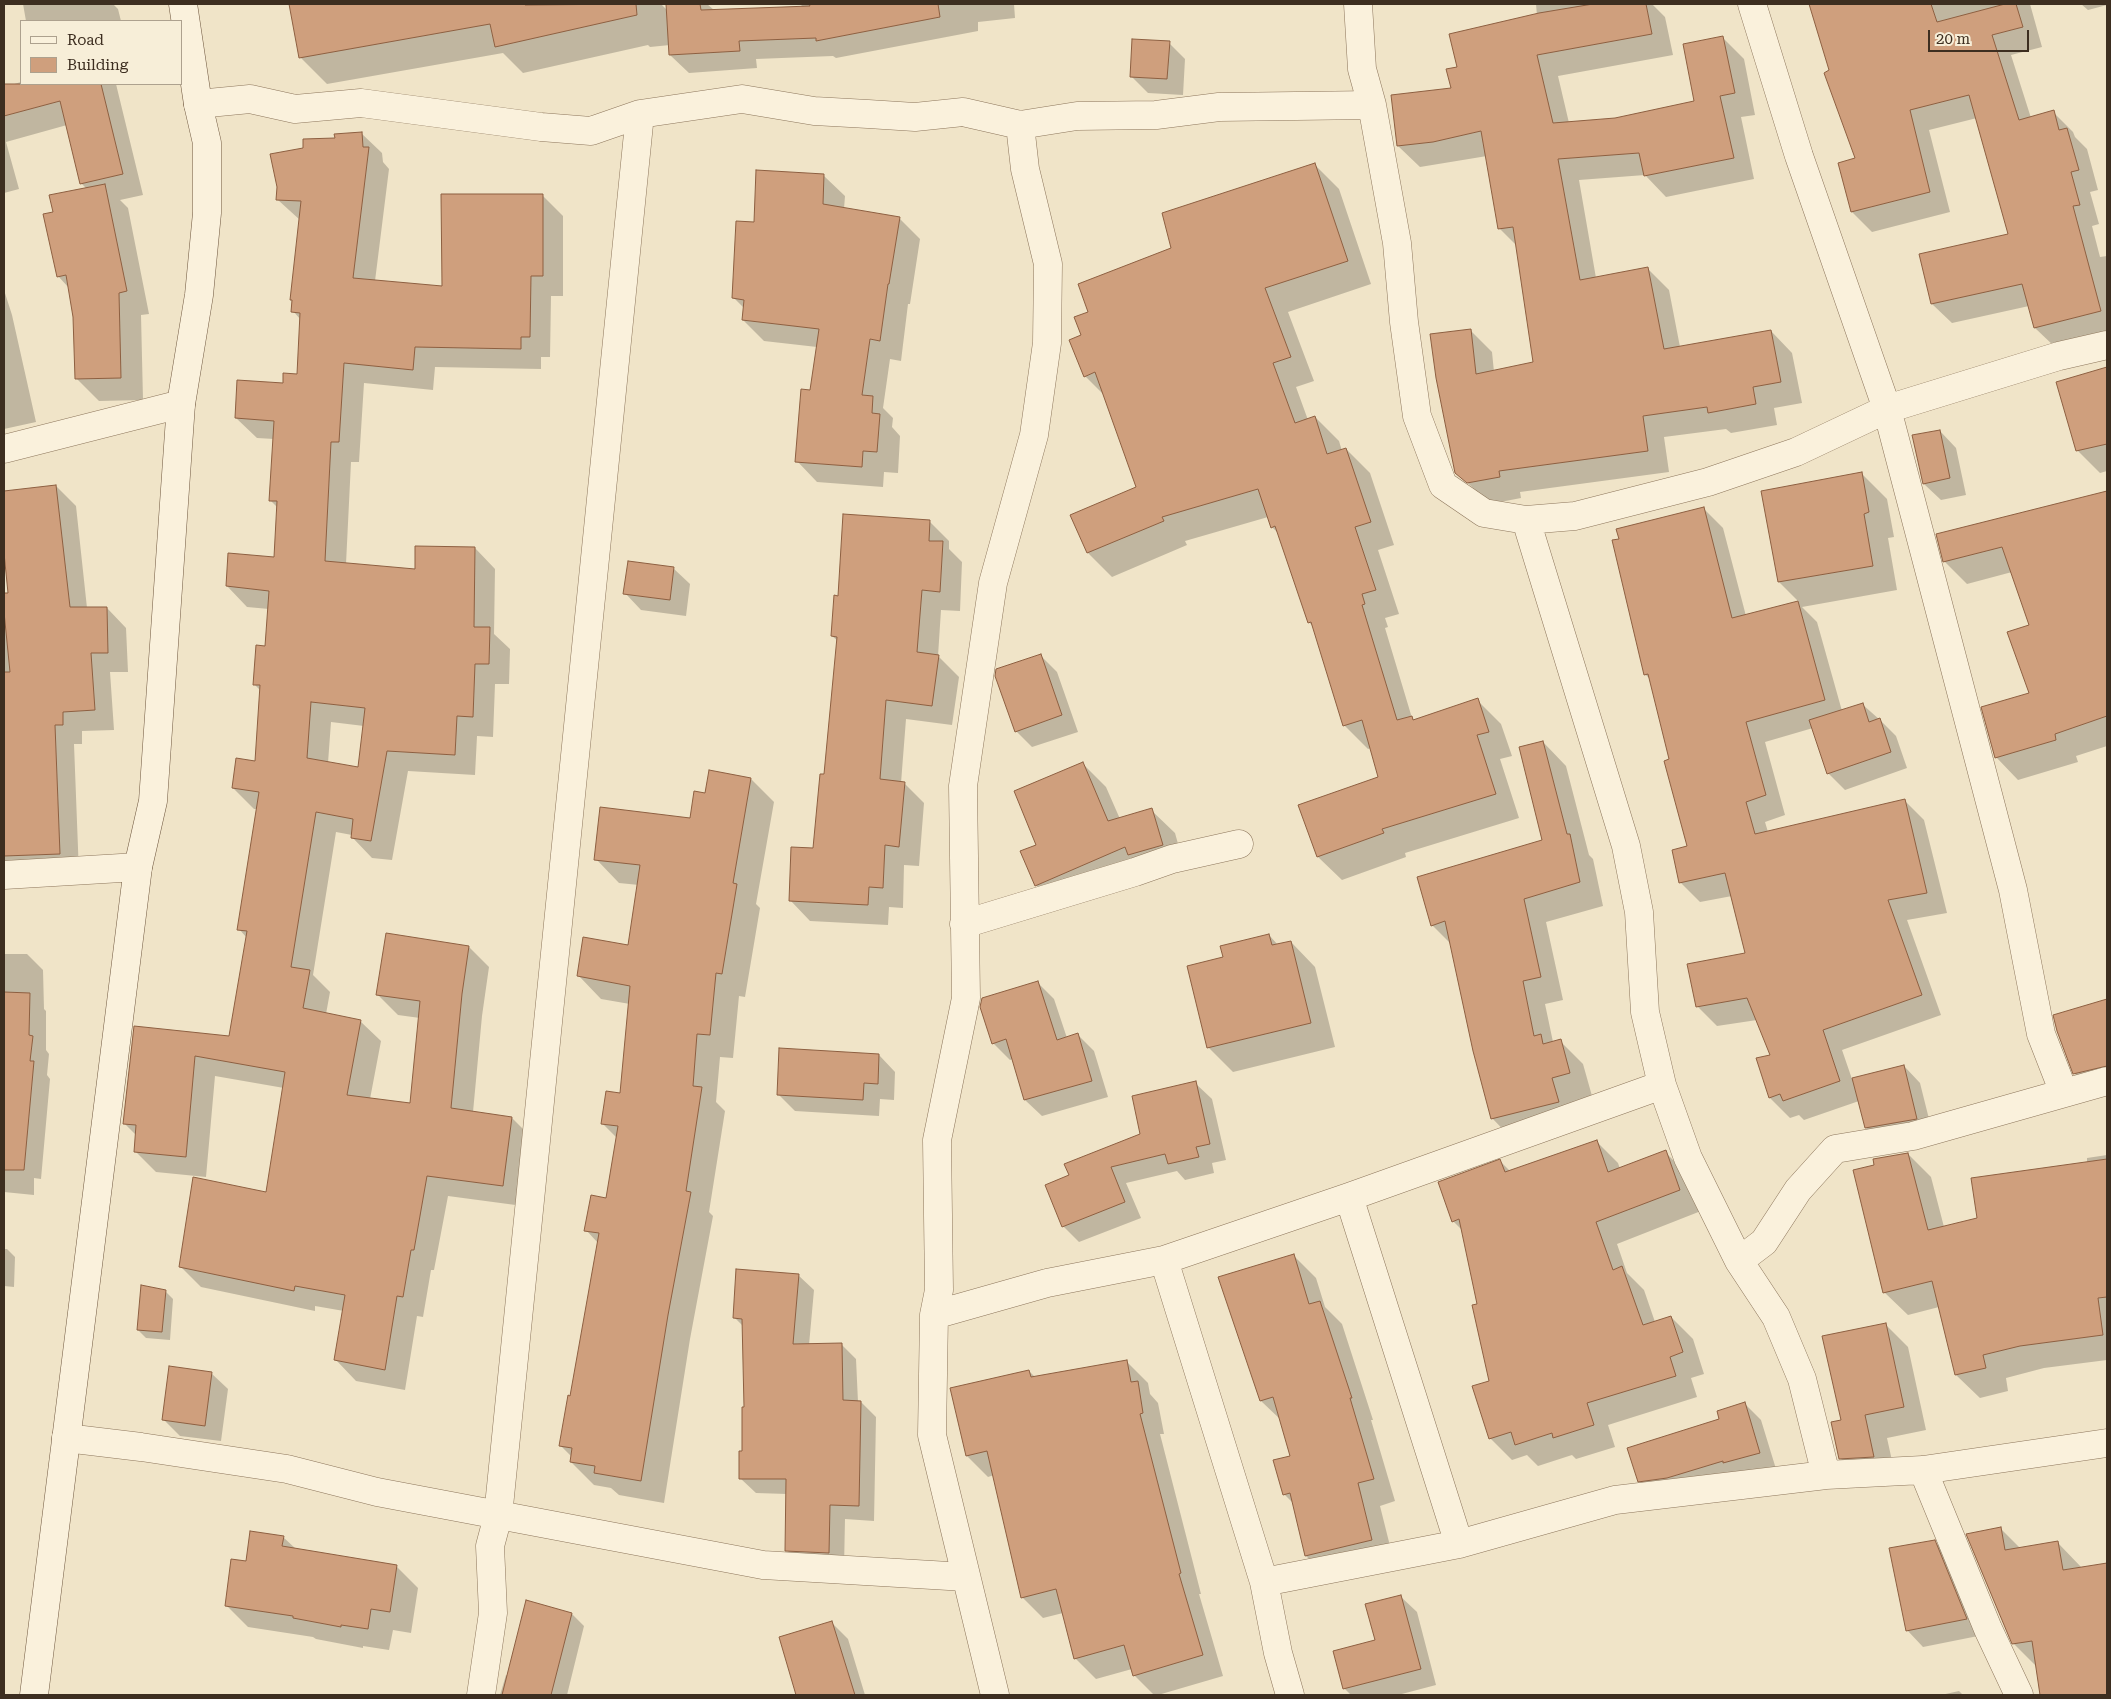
<!DOCTYPE html>
<html>
<head>
<meta charset="utf-8">
<style>
	body { margin:0 }
	#map { position:relative; width:2111px; height:1699px; overflow:hidden; background:#f0e4c8; font-family:"Roboto Serif",serif }
	canvas { display:block }
	.frame { position:absolute; inset:0; border:5px solid #3d2e20; pointer-events:none }
	.legend { position:absolute; left:20px; top:20px; width:162px; height:65px; box-sizing:border-box; background:#f7eed8; border:1px solid #ada18e; margin:0; padding:6px 9px; list-style:none; font-size:15px; color:#3d2e20 }
	.legend li { display:flex; align-items:center; gap:10px; height:25px }
	.legend b { width:25px; border:1px solid #ada18e }
	.scale { position:absolute; left:1928px; top:30px; width:101px; height:22px; box-sizing:border-box; border:2px solid #3d2e20; border-top:0; padding-left:6px; font-size:15px; line-height:18px; white-space:nowrap; color:#3d2e20; -webkit-text-stroke:4px #f7eed8; paint-order:stroke }
</style>
</head>
<body>
<div id="map">
<canvas width="2111" height="1699"></canvas>
<div class="frame"></div>
<ul class="legend">
<li><b style="height:6px;background:#faf1dc"></b>Road</li>
<li><b style="height:14px;background:#cf9f7d"></b>Building</li>
</ul>
<div class="scale">20 m</div>
</div>
<script>
const ctx = document.querySelector('canvas').getContext('2d');
ctx.lineJoin = 'round';
function fillPath(path, color) {
  ctx.fillStyle = color;
  ctx.fill(path, 'evenodd');
}
function toPath(rows) {
  const path = new Path2D();
  for (const r of rows) {
    path.moveTo(r[0], r[1]);
    for (let i = 2; i < r.length; i += 2) path.lineTo(r[i], r[i + 1]);
  }
  return path;
}
function trace(path, color, width, dash) {
  ctx.strokeStyle = color;
  ctx.lineWidth = width;
  ctx.lineCap = dash ? 'butt' : 'round';
  ctx.setLineDash(dash || []);
  ctx.stroke(path);
}
fillPath(toPath([
	[23,4,113,4,118,9,121,21,26,21],
	[290,4,526,4,527,6,537,4,661,4,667,10,667,4,707,4,714,10,802,7,801,4,1014,4,1015,18,978,22,978,31,836,58,833,56,756,59,757,68,689,73,670,55,670,45,650,47,648,45,523,73,503,53,327,84,300,57],
	[1536,4,1652,4,1665,17,1673,55,1558,76,1569,123,1615,119,1695,102,1723,38,1744,59,1755,115,1741,117,1754,179,1666,197,1645,175,1579,180,1596,278,1648,269,1669,290,1680,347,1771,331,1792,353,1802,403,1774,408,1777,425,1731,433,1726,429,1664,437,1669,472,1520,492,1521,498,1490,504,1456,472,1471,331,1492,352,1494,372,1534,363,1518,247,1499,228,1487,156,1420,167,1398,146,1452,89,1458,68,1537,16],
	[1810,4,2030,4,2042,47,2011,55,2031,118,2053,112,2073,132,2075,137,2087,149,2098,190,2090,192,2099,224,2092,226,2100,257,2107,256,2107,334,2055,347,2035,328,2029,306,1952,323,1932,304,2010,235,1977,118,1929,130,1950,212,1872,232,1852,212,1839,163,1857,159],
	[2081,4,2107,4,2107,5,2088,10],
	[1169,43,1185,59,1183,95,1148,93,1131,76],
	[21,82,21,84,116,84,143,195,120,200,128,208,149,314,141,315,143,400,99,401,76,378,75,317,69,288,58,276,55,213,87,189,81,183,67,125,6,142,19,189,4,193,4,87],
	[361,133,382,153,383,162,389,169,375,281,443,287,542,195,563,216,563,296,551,296,550,357,541,357,541,369,435,367,433,390,364,383,359,462,351,462,346,564,416,570,475,548,495,569,494,634,510,649,509,684,495,684,493,737,477,736,475,775,408,771,392,860,372,858,352,837,352,835,336,832,313,975,330,992,326,1014,360,1021,381,1041,370,1099,411,1104,420,1018,398,1015,377,994,469,947,489,967,482,1016,473,1112,512,1118,532,1138,523,1206,448,1196,434,1270,431,1270,423,1317,417,1316,405,1390,356,1381,336,1360,344,1311,315,1306,315,1311,201,1287,181,1267,267,1193,284,1088,215,1076,206,1177,156,1172,135,1151,137,1136,124,1123,135,1028,230,1037,247,938,239,929,258,809,254,809,233,788,256,762,260,690,255,685,266,647,269,609,247,607,227,586,275,559,278,508,270,500,274,439,257,438,236,418,298,375,301,320,293,311,294,302,291,299,300,220,278,200,305,149],
	[331,722,364,726,359,769,328,763],
	[1315,165,1339,189,1371,284,1288,312,1314,381,1296,387,1308,420,1315,417,1339,441,1342,451,1346,449,1370,473,1394,545,1378,550,1399,614,1385,618,1388,627,1385,628,1412,718,1414,720,1477,700,1501,724,1512,756,1500,759,1519,818,1405,853,1406,857,1342,880,1318,857,1380,778,1371,748,1368,749,1344,725,1314,628,1309,622,1279,534,1272,527,1268,517,1185,541,1187,545,1112,577,1088,553,1072,515,1138,487,1105,396,1085,376,1082,336,1090,313,1173,248],
	[824,176,845,196,844,209,899,218,920,239,910,304,908,304,901,361,890,359,883,408,893,418,892,427,900,436,898,473,884,472,883,487,817,482,797,461,811,392,817,347,764,341,743,320,745,309,733,297,755,224],
	[4,290,12,315,36,422,4,429],
	[2107,368,2107,471,2100,473,2077,450,2057,382],
	[1940,431,1956,448,1966,495,1941,500,1924,484],
	[1862,474,1887,499,1894,537,1888,538,1897,590,1802,607,1817,622,1842,711,1862,704,1880,720,1896,736,1907,768,1845,790,1828,773,1813,728,1765,742,1785,815,1765,822,1768,832,1904,800,1924,820,1947,913,1907,920,1941,1015,1842,1050,1852,1079,1904,1066,1920,1083,1933,1135,1883,1144,1866,1128,1859,1101,1804,1120,1799,1115,1790,1118,1770,1098,1772,1055,1757,1020,1717,1026,1697,1006,1747,954,1732,896,1700,902,1680,882,1689,847,1671,760,1650,679,1645,674,1703,508,1723,528,1746,616,1799,602,1779,582,1763,492],
	[56,486,76,506,87,608,107,608,126,628,128,672,110,672,114,730,82,731,82,744,74,744,79,874,4,870,4,595,10,594,4,542,4,492],
	[2107,492,2107,746,2076,756,2078,762,2018,780,1996,757,2031,694,2031,625,2012,572,1967,584,1944,561,1937,535],
	[929,521,949,541,949,549,962,562,960,611,941,610,938,656,959,677,952,725,906,719,901,783,904,783,924,803,919,866,904,865,903,908,889,907,888,925,810,921,790,900,815,849,825,776,838,641,832,636,840,597],
	[673,568,690,584,686,616,641,610,625,593],
	[1040,655,1057,672,1078,732,1032,747,1016,731],
	[1543,742,1566,766,1589,855,1593,859,1603,906,1546,922,1563,1000,1545,1004,1553,1042,1560,1041,1583,1064,1592,1096,1575,1101,1581,1125,1515,1142,1492,1118,1451,944,1432,925,1544,841],
	[1083,764,1106,787,1120,819,1151,810,1175,833,1185,869,1060,908,1036,885,1038,845],
	[751,779,774,802,756,904,760,908,745,997,739,996,733,1058,720,1057,716,1102,725,1111,709,1212,713,1216,690,1339,664,1503,619,1495,611,1488,594,1485,571,1462,572,1457,560,1445,571,1397,598,1243,586,1230,607,1199,617,1138,602,1123,621,1095,630,1004,601,999,578,975,629,946,639,885,619,883,596,859,691,819,706,795],
	[1269,935,1278,945,1291,942,1315,967,1335,1047,1233,1072,1208,1047,1225,958],
	[4,954,27,954,43,970,44,1009,46,1011,46,1050,49,1054,47,1075,50,1079,41,1179,34,1178,34,1195,4,1192],
	[1037,982,1054,999,1067,1038,1078,1035,1094,1051,1108,1097,1042,1116,1025,1100,1013,1059,1010,1060,993,1043],
	[2107,1000,2107,1093,2097,1096,2075,1074,2055,1016],
	[879,1055,895,1072,894,1100,880,1099,879,1116,795,1111,778,1094],
	[1195,1083,1212,1099,1226,1160,1212,1163,1214,1173,1185,1180,1177,1171,1126,1183,1141,1218,1079,1242,1063,1226,1071,1176,1142,1134],
	[1596,1141,1618,1163,1620,1169,1665,1152,1687,1174,1701,1211,1617,1244,1627,1273,1644,1290,1655,1322,1671,1317,1693,1339,1704,1374,1691,1378,1697,1397,1608,1425,1615,1447,1576,1459,1572,1455,1538,1466,1527,1455,1512,1460,1490,1438,1490,1382,1478,1305,1463,1231,1453,1221,1500,1161,1510,1171],
	[1908,1154,1931,1177,1944,1227,1979,1219,2087,1163,2087,1158,2107,1155,2107,1360,2044,1368,2006,1378,2008,1391,1980,1398,1956,1375,1939,1307,1908,1315,1884,1292,1876,1166],
	[4,1249,7,1249,15,1257,14,1287,4,1286],
	[1293,1255,1316,1278,1325,1307,1342,1324,1373,1420,1371,1420,1395,1501,1380,1506,1394,1562,1329,1578,1306,1556,1294,1504,1284,1494,1292,1457,1281,1420,1261,1401],
	[798,1275,814,1290,809,1345,841,1344,856,1359,858,1402,861,1402,876,1417,874,1521,845,1519,844,1568,802,1565,787,1550,787,1494,756,1493,740,1478,745,1409,744,1327,734,1317],
	[165,1291,173,1299,170,1340,146,1338,138,1330],
	[1885,1324,1908,1347,1926,1430,1887,1438,1896,1479,1863,1481,1840,1458,1842,1421],
	[1127,1362,1148,1383,1150,1394,1158,1403,1164,1434,1160,1434,1201,1594,1199,1594,1223,1676,1158,1695,1154,1695,1134,1675,1132,1669,1096,1679,1075,1658,1063,1613,1043,1618,1022,1597,994,1475,988,1477,967,1456,1029,1371,1035,1377],
	[211,1373,228,1389,221,1441,180,1436,163,1419],
	[1744,1403,1761,1420,1776,1469,1656,1498,1639,1481],
	[2000,1528,2021,1549,2058,1543,2082,1568,2107,1564,2107,1695,2041,1695,2037,1667,2013,1643],
	[283,1537,296,1549,396,1566,418,1588,411,1633,393,1630,389,1650,363,1646,363,1648,316,1639,313,1637,248,1627,226,1605,247,1562],
	[1934,1541,1951,1558,1983,1635,1923,1647,1907,1630],
	[1400,1596,1417,1612,1436,1685,1398,1695,1351,1695,1344,1688,1376,1641],
	[572,1614,584,1626,567,1695,500,1695,506,1675,508,1676],
	[832,1623,848,1639,865,1695,798,1695,780,1638],
	[1959,1691,1963,1695,1941,1695]
]), '#0003');
const building = toPath([
	[289,4,524,4,525,5,636,4,637,15,495,47,490,24,299,58,289,4],
	[666,4,700,4,701,10,810,6,809,4,938,4,940,17,816,41,816,38,739,41,740,51,669,55,666,4],
	[1593,4,1646,4,1652,34,1537,55,1553,123,1615,118,1694,101,1683,44,1723,36,1735,93,1720,96,1734,158,1644,176,1639,153,1558,159,1580,280,1648,267,1664,349,1771,330,1781,382,1753,387,1756,404,1708,413,1707,407,1643,416,1648,451,1499,471,1500,477,1467,483,1455,473,1436,378,1430,334,1471,329,1476,374,1533,362,1513,227,1498,229,1481,131,1433,142,1397,146,1391,95,1451,88,1446,69,1457,67,1449,34,1539,13,1593,4],
	[1809,4,1931,4,1937,22,2005,4,2016,4,2023,27,1992,35,2019,120,2054,110,2059,130,2067,128,2079,170,2071,172,2080,205,2073,206,2101,311,2034,328,2022,284,1931,304,1919,254,2008,234,1969,95,1910,110,1930,192,1851,212,1838,163,1855,158,1824,73,1829,70,1809,4],
	[1132,39,1170,41,1167,79,1130,77,1132,39],
	[4,84,101,84,123,174,80,184,60,101,4,116,4,84],
	[362,132,363,147,369,147,353,278,442,286,441,194,543,194,543,276,531,276,530,337,521,337,521,349,415,347,413,370,344,363,339,442,331,442,325,561,415,569,415,546,475,547,474,627,490,627,489,664,475,664,473,717,457,716,455,755,387,751,371,841,351,838,353,819,316,812,291,967,310,970,303,1008,361,1020,347,1095,410,1103,420,1001,376,995,386,933,469,946,462,994,451,1108,512,1117,503,1186,427,1176,414,1250,411,1250,403,1297,397,1296,385,1370,334,1360,345,1295,295,1286,294,1291,179,1267,193,1177,266,1192,285,1072,195,1056,186,1157,134,1152,136,1125,123,1124,134,1026,229,1036,247,931,237,930,259,792,232,788,236,758,255,761,260,685,253,685,256,645,265,646,269,591,226,586,228,553,274,557,277,501,269,501,274,421,235,418,237,380,283,383,283,373,297,374,300,313,291,312,292,300,290,300,301,201,276,200,277,187,270,154,303,148,303,139,335,138,334,134,362,132],
	[311,702,365,708,358,767,307,758,311,702],
	[1315,163,1348,261,1265,288,1291,357,1273,363,1295,423,1315,416,1327,454,1346,448,1371,522,1355,527,1376,590,1362,594,1365,604,1362,605,1397,720,1412,716,1413,720,1478,698,1489,732,1477,735,1496,794,1382,829,1384,833,1317,857,1298,805,1378,777,1362,720,1343,726,1311,622,1308,623,1275,526,1271,528,1258,489,1162,517,1164,521,1087,553,1070,515,1136,487,1095,372,1084,377,1069,340,1081,335,1074,317,1088,312,1078,284,1171,248,1162,213,1315,163],
	[756,170,824,174,823,204,900,217,889,284,888,284,880,341,870,339,862,395,873,396,872,413,880,414,877,452,863,451,862,467,795,462,801,389,810,390,819,329,742,320,744,300,732,298,736,221,754,222,756,170],
	[105,184,127,291,119,293,121,378,75,379,73,317,66,275,57,277,43,214,53,212,49,195,105,184],
	[2107,367,2107,444,2076,451,2056,382,2107,367],
	[1940,430,1950,478,1923,484,1912,435,1940,430],
	[1862,472,1869,512,1864,514,1873,566,1778,582,1761,491,1862,472],
	[56,485,70,607,107,607,108,653,91,653,95,710,63,712,63,725,55,725,60,854,4,856,4,672,10,672,4,612,4,593,8,593,4,553,4,491,56,485],
	[2107,491,2107,716,2055,734,2056,740,1995,758,1981,707,2029,693,2007,632,2029,625,2002,547,1943,562,1936,534,2107,491],
	[1704,507,1732,618,1798,601,1825,700,1746,722,1766,795,1746,802,1755,834,1905,799,1927,893,1888,900,1922,995,1823,1030,1840,1081,1783,1101,1780,1094,1769,1098,1756,1058,1770,1055,1747,998,1696,1007,1687,964,1745,953,1725,873,1679,883,1672,850,1687,846,1664,761,1669,759,1648,674,1644,675,1612,540,1619,539,1616,529,1704,507],
	[843,514,930,520,929,541,943,541,940,592,922,590,917,652,939,655,932,706,886,700,880,779,905,782,899,847,885,845,883,888,869,887,868,905,789,901,791,847,813,848,820,774,824,774,837,637,831,636,834,595,838,596,843,514],
	[628,561,674,567,670,600,623,594,628,561],
	[1041,654,1062,715,1015,732,995,676,996,669,1041,654],
	[1863,703,1869,722,1880,718,1891,752,1827,774,1809,720,1863,703],
	[1543,741,1567,834,1570,834,1580,882,1524,899,1541,977,1523,981,1534,1036,1541,1034,1543,1044,1561,1039,1570,1073,1552,1078,1559,1102,1491,1119,1473,1051,1445,921,1431,926,1417,877,1542,840,1519,747,1543,741],
	[1083,762,1108,821,1152,808,1163,845,1128,855,1125,847,1035,886,1020,851,1036,845,1014,791,1083,762],
	[709,770,751,778,733,883,737,884,722,974,716,973,710,1035,697,1034,693,1086,702,1087,686,1191,691,1192,668,1315,641,1481,594,1473,595,1466,570,1462,572,1448,559,1446,568,1395,570,1396,599,1233,584,1231,591,1195,606,1198,618,1126,601,1124,606,1091,620,1093,630,986,577,976,583,937,628,945,640,865,594,860,600,807,690,818,694,791,705,793,709,770],
	[1269,934,1272,945,1291,941,1311,1023,1207,1048,1187,966,1223,957,1220,946,1269,934],
	[1038,981,1057,1040,1078,1033,1092,1081,1024,1100,1006,1039,992,1044,980,1007,982,998,1038,981],
	[4,992,30,993,29,1035,33,1036,30,1061,34,1061,24,1170,4,1170,4,992],
	[2107,999,2107,1066,2073,1074,2057,1031,2053,1015,2107,999],
	[779,1048,879,1054,878,1084,864,1083,863,1100,777,1095,779,1048],
	[1904,1065,1917,1119,1865,1128,1852,1078,1904,1065],
	[1196,1081,1210,1144,1196,1147,1199,1157,1168,1164,1165,1154,1111,1167,1125,1202,1062,1227,1045,1185,1069,1175,1064,1164,1140,1134,1132,1096,1196,1081],
	[1597,1140,1608,1172,1666,1150,1680,1190,1596,1222,1613,1270,1622,1266,1643,1325,1671,1316,1683,1352,1670,1357,1676,1376,1587,1403,1594,1425,1553,1438,1552,1433,1515,1445,1511,1432,1489,1439,1472,1386,1489,1381,1472,1305,1477,1304,1459,1219,1452,1222,1438,1182,1500,1159,1505,1172,1597,1140],
	[1908,1153,1928,1230,1977,1218,1971,1178,2107,1159,2107,1297,2098,1298,2103,1335,2020,1346,1983,1355,1986,1368,1955,1375,1932,1281,1883,1293,1853,1170,1874,1165,1873,1159,1908,1153],
	[1294,1254,1309,1304,1320,1301,1352,1398,1350,1398,1374,1479,1358,1483,1372,1540,1305,1556,1290,1493,1283,1495,1273,1460,1290,1456,1273,1397,1260,1401,1218,1277,1294,1254],
	[736,1269,799,1274,793,1344,842,1343,843,1400,861,1401,859,1506,830,1505,829,1553,785,1551,786,1479,739,1479,739,1451,742,1451,742,1407,744,1407,742,1319,733,1318,736,1269],
	[141,1285,166,1290,162,1332,137,1330,141,1285],
	[1886,1323,1904,1407,1865,1415,1874,1457,1839,1459,1831,1422,1841,1420,1822,1336,1886,1323],
	[1127,1360,1131,1382,1138,1381,1143,1413,1140,1414,1181,1573,1179,1574,1203,1655,1133,1676,1124,1645,1074,1659,1056,1589,1021,1598,987,1451,966,1456,950,1388,1029,1370,1031,1377,1127,1360],
	[169,1366,212,1372,205,1426,162,1420,169,1366],
	[1745,1402,1760,1453,1723,1463,1723,1461,1667,1478,1638,1482,1627,1448,1719,1419,1717,1411,1745,1402],
	[2001,1527,2005,1550,2058,1541,2063,1570,2107,1563,2107,1695,2040,1695,2032,1641,2012,1644,1966,1534,2001,1527],
	[250,1531,284,1536,282,1546,397,1565,390,1612,371,1609,368,1629,341,1625,341,1627,293,1618,293,1616,225,1606,231,1559,246,1561,250,1531],
	[1935,1540,1967,1619,1906,1631,1889,1548,1935,1540],
	[1401,1595,1421,1669,1343,1689,1333,1651,1375,1640,1365,1604,1401,1595],
	[526,1600,572,1613,551,1695,502,1695,526,1600],
	[832,1621,855,1695,796,1695,779,1637,832,1621]
]);
fillPath(building, '#cf9f7d');
trace(building, '#8d5f41', 1);
const street = toPath([
	[1358,4,1362,69,1372,105],
	[1752,4,1799,156,1887,409,2013,890,2041,1034,2064,1093],
	[198,104,250,99,295,109,361,103,541,127,591,131,640,114,742,99,814,111,868,114,915,117,963,112,1020,125,1077,116,1156,115,1219,107,1372,105,1397,243,1404,322,1417,416,1443,485,1484,513,1526,520,1575,516,1708,482,1796,452,1887,409,2059,356,2107,345],
	[4,449,181,404],
	[1526,520,1626,846,1639,912,1645,1012,1662,1085,1688,1158,1739,1261,1776,1317,1802,1379,1826,1475],
	[4,875,138,867],
	[964,924,1135,872,1172,859,1239,844],
	[1349,1197,1459,1544],
	[1164,1260,1264,1582,1278,1653,1290,1695],
	[1739,1261,1764,1242,1798,1190,1835,1149,1913,1136,2107,1081],
	[934,1315,1047,1283,1164,1260,1349,1197,1662,1085],
	[66,1438,141,1447,287,1469,377,1492,763,1565,966,1577],
	[1923,1470,1988,1629,2019,1695],
	[1264,1582,1459,1544,1615,1500,1826,1475,1923,1470,2107,1443],
	[481,1695,493,1613,490,1546,498,1516,640,114],
	[995,1695,932,1435,934,1315,939,1290,937,1140,966,998,963,786,993,583,1034,435,1047,343,1048,264,1025,169,1020,125]
]);
const secondary = toPath([
	[34,1695,138,867,153,801,181,404,199,295,207,213,207,143,198,104,183,4]
]);
trace(street, '#8d765c', 29);
trace(secondary, '#6f573f', 29);
trace(street, '#faf1dc', 28);
trace(secondary, '#faf1dc', 28);
</script>
</body>
</html>
